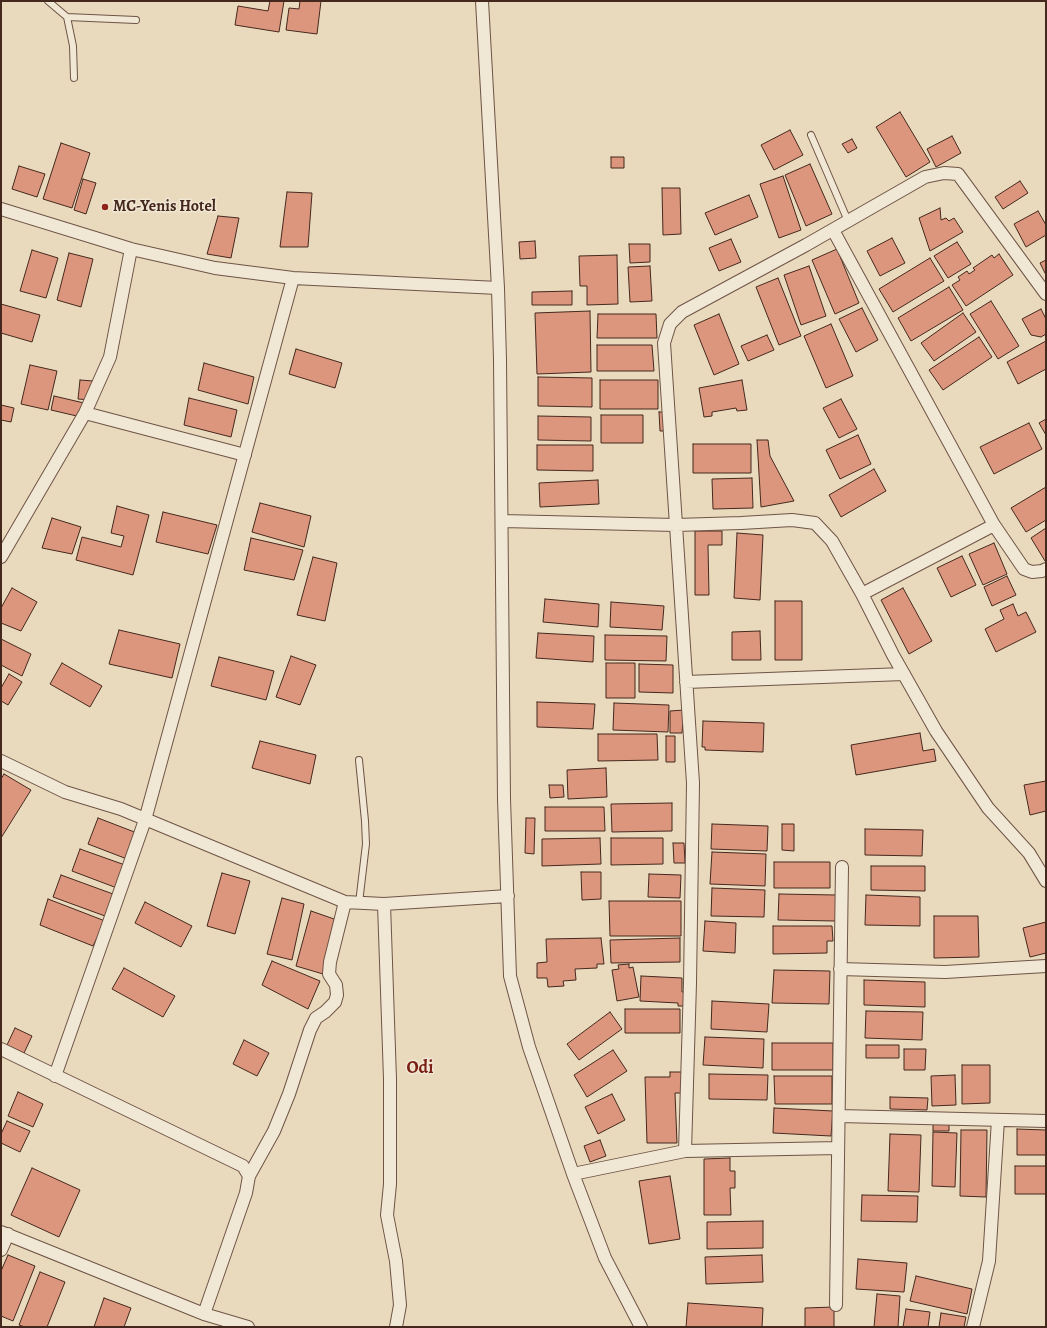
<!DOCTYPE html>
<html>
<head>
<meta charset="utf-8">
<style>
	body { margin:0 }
	#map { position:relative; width:1047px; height:1328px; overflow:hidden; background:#e9dabe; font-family:Alegreya,serif }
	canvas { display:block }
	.frame { position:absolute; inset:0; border:2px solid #45281d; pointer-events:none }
</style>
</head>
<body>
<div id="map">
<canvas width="1047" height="1328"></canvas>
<div class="frame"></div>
</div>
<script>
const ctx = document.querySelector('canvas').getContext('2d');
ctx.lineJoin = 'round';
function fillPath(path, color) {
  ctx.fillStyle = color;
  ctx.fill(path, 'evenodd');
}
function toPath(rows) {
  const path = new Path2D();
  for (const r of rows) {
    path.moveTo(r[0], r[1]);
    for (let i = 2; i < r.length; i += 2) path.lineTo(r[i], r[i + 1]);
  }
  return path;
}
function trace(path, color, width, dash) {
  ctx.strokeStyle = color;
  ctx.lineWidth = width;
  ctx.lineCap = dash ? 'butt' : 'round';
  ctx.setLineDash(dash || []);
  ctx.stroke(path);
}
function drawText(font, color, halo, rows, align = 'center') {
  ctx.font = font + ' Alegreya,serif';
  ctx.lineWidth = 3;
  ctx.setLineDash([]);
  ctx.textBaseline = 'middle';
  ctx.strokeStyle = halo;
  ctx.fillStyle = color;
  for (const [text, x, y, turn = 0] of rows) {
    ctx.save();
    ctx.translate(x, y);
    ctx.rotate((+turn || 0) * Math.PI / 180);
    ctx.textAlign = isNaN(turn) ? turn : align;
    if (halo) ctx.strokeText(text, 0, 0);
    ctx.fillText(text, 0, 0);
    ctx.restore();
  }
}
const building = toPath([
	[270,1,284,1,279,32,235,25,238,6,268,11,270,1],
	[300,1,321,1,317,34,286,30,289,8,299,9,300,1],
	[900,112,930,162,906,177,876,127,900,112],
	[790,130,803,155,774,170,761,145,790,130],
	[952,136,961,153,936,167,927,149,952,136],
	[852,139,857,148,848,153,842,144,852,139],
	[61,143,90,153,72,208,43,199,61,143],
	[611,157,624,157,624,168,611,168,611,157],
	[810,164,832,214,806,226,785,175,810,164],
	[19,166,45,174,37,197,12,189,19,166],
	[783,176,801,230,779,238,760,184,783,176],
	[83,179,96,183,86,214,74,210,83,179],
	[1020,181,1028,193,1003,209,995,197,1020,181],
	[662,188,680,188,681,234,663,235,662,188],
	[287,192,312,193,308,247,280,247,287,192],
	[749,195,758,217,715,235,705,213,749,195],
	[940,208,941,220,946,218,949,221,954,218,963,232,930,251,919,218,940,208],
	[1038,211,1046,225,1046,235,1026,247,1014,224,1038,211],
	[218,216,239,218,231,258,207,254,218,216],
	[892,238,905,263,880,276,867,251,892,238],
	[731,239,741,262,719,271,709,248,731,239],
	[535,241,536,258,520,259,519,242,535,241],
	[957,242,971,264,948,278,934,256,957,242],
	[629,244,650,244,650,262,630,263,629,244],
	[837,249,859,303,835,314,812,260,837,249],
	[32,250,58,258,46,298,20,291,32,250],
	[69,253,93,259,81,307,57,300,69,253],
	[999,254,1013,275,966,306,952,285,960,280,958,277,967,271,969,274,975,270,973,268,992,255,994,258,999,254],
	[617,255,618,304,587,305,587,286,580,286,579,256,617,255],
	[930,258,944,281,893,312,879,289,930,258],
	[1046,260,1046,275,1040,263,1046,260],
	[650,266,652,301,630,302,628,267,650,266],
	[809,266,826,316,801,325,784,275,809,266],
	[778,278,801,336,779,345,756,287,778,278],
	[949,287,963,310,911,341,898,318,949,287],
	[572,291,572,305,532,305,532,292,572,291],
	[991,301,1019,346,998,359,970,314,991,301],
	[1,304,40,315,32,342,1,333,1,304],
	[862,308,878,340,856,352,839,319,862,308],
	[1041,309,1046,319,1046,334,1041,337,1031,335,1022,319,1041,309],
	[590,311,591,372,537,374,535,313,590,311],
	[963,313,976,332,934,361,921,343,963,313],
	[598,314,656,314,657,338,597,338,598,314],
	[719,314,739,364,714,375,694,325,719,314],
	[831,324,853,376,826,388,804,336,831,324],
	[767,335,774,350,748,361,741,346,767,335],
	[979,337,992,357,943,390,929,370,979,337],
	[1046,341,1046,369,1018,384,1007,362,1046,341],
	[597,345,652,345,654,371,597,371,597,345],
	[296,349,342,363,335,388,289,374,296,349],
	[204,363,254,377,248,404,198,390,204,363],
	[30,365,57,371,48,410,21,404,30,365],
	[538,377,592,378,592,407,538,406,538,377],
	[80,380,93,381,91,400,78,399,80,380],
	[600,380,658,380,658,409,600,409,600,380],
	[742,380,747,410,737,411,736,408,712,412,712,416,704,417,699,388,742,380],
	[54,396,84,403,81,417,51,410,54,396],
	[189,398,237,410,231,437,184,425,189,398],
	[841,399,857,429,839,438,823,408,841,399],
	[1,405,14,408,11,422,1,420,1,405],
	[659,412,666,412,667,431,660,431,659,412],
	[601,415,643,415,643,443,601,443,601,415],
	[538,416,591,417,591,441,538,440,538,416],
	[1046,419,1046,435,1039,423,1046,419],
	[1029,423,1042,449,994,474,980,447,1029,423],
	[858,435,871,464,840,479,826,450,858,435],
	[757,440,768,440,770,456,794,501,761,507,757,440],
	[693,444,751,444,751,473,693,473,693,444],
	[537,445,593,445,593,471,537,470,537,445],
	[874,469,886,491,841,517,829,495,874,469],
	[752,478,753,508,713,509,712,479,752,478],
	[598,480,599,504,540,507,539,483,598,480],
	[1046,487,1046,520,1026,532,1011,508,1046,487],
	[260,503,311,516,304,547,252,532,260,503],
	[117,506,149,515,133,575,76,560,82,537,121,547,124,536,111,533,117,506],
	[163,512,217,525,208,554,156,542,163,512],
	[52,518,81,527,72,554,42,548,52,518],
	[1046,528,1046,560,1045,561,1031,538,1046,528],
	[695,531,722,531,722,545,708,545,709,595,695,595,695,531],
	[737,533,763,535,760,600,734,598,737,533],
	[251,538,303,550,294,580,244,570,251,538],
	[994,543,1007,574,983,585,969,554,994,543],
	[962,556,976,585,951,597,937,568,962,556],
	[313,557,337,563,325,621,297,615,313,557],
	[1007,576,1016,595,992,606,984,587,1007,576],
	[12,588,37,602,21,631,1,623,1,608,12,588],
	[903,588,932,641,909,654,881,600,903,588],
	[545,599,599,604,598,627,543,622,545,599],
	[775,601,802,601,802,660,775,660,775,601],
	[611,602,664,606,662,630,610,627,611,602],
	[1013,604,1018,616,1026,612,1036,632,996,652,985,629,1004,619,1000,610,1013,604],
	[119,630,180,644,172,678,109,664,119,630],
	[760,631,761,660,732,660,732,632,760,631],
	[538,633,594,636,593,662,536,658,538,633],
	[605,635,667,636,666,661,605,660,605,635],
	[1,639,31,654,22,676,1,665,1,639],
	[291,656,316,665,300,705,276,697,291,656],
	[219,657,274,671,266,700,211,686,219,657],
	[62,663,102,686,90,707,50,684,62,663],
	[606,663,635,663,635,698,606,698,606,663],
	[639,664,673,665,673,693,639,692,639,664],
	[9,674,22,682,8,705,1,701,1,688,9,674],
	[537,702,595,704,593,729,537,727,537,702],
	[614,703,669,705,668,732,613,730,614,703],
	[684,710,682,733,670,733,670,711,684,710],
	[703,721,764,723,763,752,705,750,705,747,702,747,703,721],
	[920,733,923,751,934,749,936,761,856,775,851,745,920,733],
	[598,734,657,734,658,760,598,761,598,734],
	[666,736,675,736,675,762,666,762,666,736],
	[260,741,316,755,310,784,252,768,260,741],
	[606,768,607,797,568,799,567,770,606,768],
	[4,774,31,790,1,838,1,779,4,774],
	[1046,781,1046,811,1030,815,1024,785,1046,781],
	[549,785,563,785,564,797,550,798,549,785],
	[672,803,672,831,612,832,611,804,672,803],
	[545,807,604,807,605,831,545,831,545,807],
	[98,818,137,833,127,859,88,844,98,818],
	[526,818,535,818,534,854,525,853,526,818],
	[712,824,768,826,767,851,711,849,712,824],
	[782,824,794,824,794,851,782,850,782,824],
	[865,829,923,830,922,856,865,855,865,829],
	[600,838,601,864,542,866,542,839,600,838],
	[611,838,663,838,663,864,611,865,611,838],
	[673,843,684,843,685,863,674,863,673,843],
	[80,849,125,865,117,888,72,871,80,849],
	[712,852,766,854,765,886,710,884,712,852],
	[774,862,830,862,830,888,774,888,774,862],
	[871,866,925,866,925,891,871,890,871,866],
	[581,872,601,872,601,899,582,900,581,872],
	[222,873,250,881,235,934,207,926,222,873],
	[649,874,681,875,680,898,648,897,649,874],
	[61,875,113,894,105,916,53,897,61,875],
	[712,888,765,890,764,917,711,916,712,888],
	[779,894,836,895,836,921,778,920,779,894],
	[866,895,920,897,920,926,865,925,866,895],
	[282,898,304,904,292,960,267,954,282,898],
	[48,899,105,921,93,946,40,925,48,899],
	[609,901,681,901,681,936,610,936,609,901],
	[145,902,192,926,181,947,135,923,145,902],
	[311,911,337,920,323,974,296,966,311,911],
	[934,916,978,916,979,957,934,958,934,916],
	[705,921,736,923,735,953,703,951,705,921],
	[1046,922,1046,953,1030,957,1023,928,1046,922],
	[773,926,832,926,833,941,827,941,827,953,773,954,773,926],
	[601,938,604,964,597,964,597,968,575,969,576,980,563,981,564,986,548,987,547,978,537,978,537,963,547,962,546,939,601,938],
	[680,938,680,962,611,963,610,940,680,938],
	[272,961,320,981,308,1009,262,985,272,961],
	[629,964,629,968,633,967,639,997,617,1001,612,970,619,969,618,965,629,964],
	[124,968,175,996,163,1017,112,989,124,968],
	[774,970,830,971,829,1004,772,1003,774,970],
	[641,976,682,978,682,992,690,992,690,1006,678,1006,678,1003,640,1001,641,976],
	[864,980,925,982,925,1007,864,1005,864,980],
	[712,1001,769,1004,767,1032,711,1029,712,1001],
	[625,1009,680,1009,680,1033,625,1033,625,1009],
	[866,1011,923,1012,922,1040,865,1038,866,1011],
	[610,1012,622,1029,579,1060,567,1044,610,1012],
	[15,1028,32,1036,24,1053,7,1045,15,1028],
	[705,1037,764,1039,763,1068,703,1065,705,1037],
	[244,1040,269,1053,257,1076,233,1064,244,1040],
	[772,1043,833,1043,833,1070,772,1070,772,1043],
	[866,1045,899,1045,899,1058,866,1058,866,1045],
	[904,1049,926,1049,925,1070,904,1070,904,1049],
	[613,1050,627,1071,587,1097,574,1075,613,1050],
	[962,1065,990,1065,990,1103,962,1104,962,1065],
	[670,1072,685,1072,684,1093,675,1093,677,1143,647,1143,645,1077,670,1077,670,1072],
	[709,1074,768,1075,767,1100,709,1099,709,1074],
	[955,1075,956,1105,932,1106,931,1076,955,1075],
	[774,1076,832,1076,832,1104,775,1104,774,1076],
	[18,1092,43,1104,33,1127,8,1116,18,1092],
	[612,1094,625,1120,598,1134,585,1107,612,1094],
	[890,1097,928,1098,927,1110,890,1109,890,1097],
	[774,1108,833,1111,831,1136,773,1133,774,1108],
	[7,1121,30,1131,20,1152,1,1143,1,1134,7,1121],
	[933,1121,949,1121,949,1131,933,1131,933,1121],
	[1017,1129,1046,1130,1046,1155,1017,1155,1017,1129],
	[961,1130,987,1130,986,1197,960,1196,961,1130],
	[933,1132,957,1133,955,1187,932,1186,933,1132],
	[890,1134,921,1135,919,1192,888,1191,890,1134],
	[600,1140,606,1156,590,1162,584,1146,600,1140],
	[730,1158,730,1171,735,1171,735,1188,730,1188,731,1215,704,1215,704,1159,730,1158],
	[1015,1166,1046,1166,1046,1194,1015,1194,1015,1166],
	[32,1168,80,1190,59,1237,11,1215,32,1168],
	[670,1176,680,1239,649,1244,639,1181,670,1176],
	[862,1195,918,1196,917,1222,861,1221,862,1195],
	[763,1221,763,1248,707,1249,707,1222,763,1221],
	[8,1255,35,1266,13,1321,1,1316,1,1271,8,1255],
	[762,1255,763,1282,706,1284,705,1257,762,1255],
	[858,1259,907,1263,904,1292,856,1289,858,1259],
	[40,1272,65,1282,47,1327,25,1327,19,1325,40,1272],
	[916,1276,972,1289,967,1314,910,1301,916,1276],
	[877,1294,900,1296,898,1327,874,1327,877,1294],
	[104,1298,131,1308,124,1327,94,1327,104,1298],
	[688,1303,763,1308,762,1327,686,1327,688,1303],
	[834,1307,834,1327,805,1327,805,1308,834,1307],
	[906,1309,930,1312,928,1327,903,1327,906,1309],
	[941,1313,966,1317,964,1327,939,1327,941,1313]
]);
fillPath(building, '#dc967d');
trace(building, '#45281d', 1);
const lane = toPath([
	[48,1,67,17,73,46,74,78],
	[67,17,136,20],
	[811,135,848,221],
	[359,760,365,821,366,844,359,903]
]);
const street = toPath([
	[482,1,498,288,500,360,504,799,510,976,529,1047,573,1174,605,1258,641,1327],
	[1,209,131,249,215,268,293,278,498,288],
	[833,230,994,525,1024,569,1032,572,1042,571,1046,569],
	[85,413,245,455],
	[502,521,676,525,741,523,792,520,815,523,832,541,862,594,893,655,936,731,988,808,1029,853,1046,881],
	[1,557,85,413,110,357,131,249],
	[862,594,994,525],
	[686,682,904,674],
	[1,761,65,792,121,809,345,902,384,904,508,896],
	[384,904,390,1079,390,1184,387,1215,396,1261,400,1305,396,1327],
	[840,969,945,972,1046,966],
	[1,1049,243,1166,249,1176],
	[55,1076,145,820,293,278],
	[839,1116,1046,1121],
	[685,1151,690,983,693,783,664,343,670,324,682,312,806,245,925,177,944,173,958,174,1046,294],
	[573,1174,685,1151,838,1148],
	[1,1232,204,1314,248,1327],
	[1,1250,8,1234],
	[836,1305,842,867],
	[204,1314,246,1193,249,1176,274,1131,289,1094,310,1030,316,1018,325,1012,335,1002,337,995,336,985,329,974,330,962,345,902],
	[973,1327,989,1261,998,1120]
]);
trace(lane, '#6e5445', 8);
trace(street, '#6e5445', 14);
trace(lane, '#f1e7d5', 6);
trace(street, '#f1e7d5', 12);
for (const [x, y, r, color] of [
	[105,207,4,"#8f2418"]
]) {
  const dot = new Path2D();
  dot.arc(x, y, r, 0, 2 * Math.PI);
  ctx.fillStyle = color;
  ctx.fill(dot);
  trace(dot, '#f1e7d5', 1.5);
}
drawText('bold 16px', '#45281d', '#f1e7d5', [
	["MC-Yenis Hotel",113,207]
], 'left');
drawText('bold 18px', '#7a1f14', '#f1e7d5', [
	["Odi",420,1069]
]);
</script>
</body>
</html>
